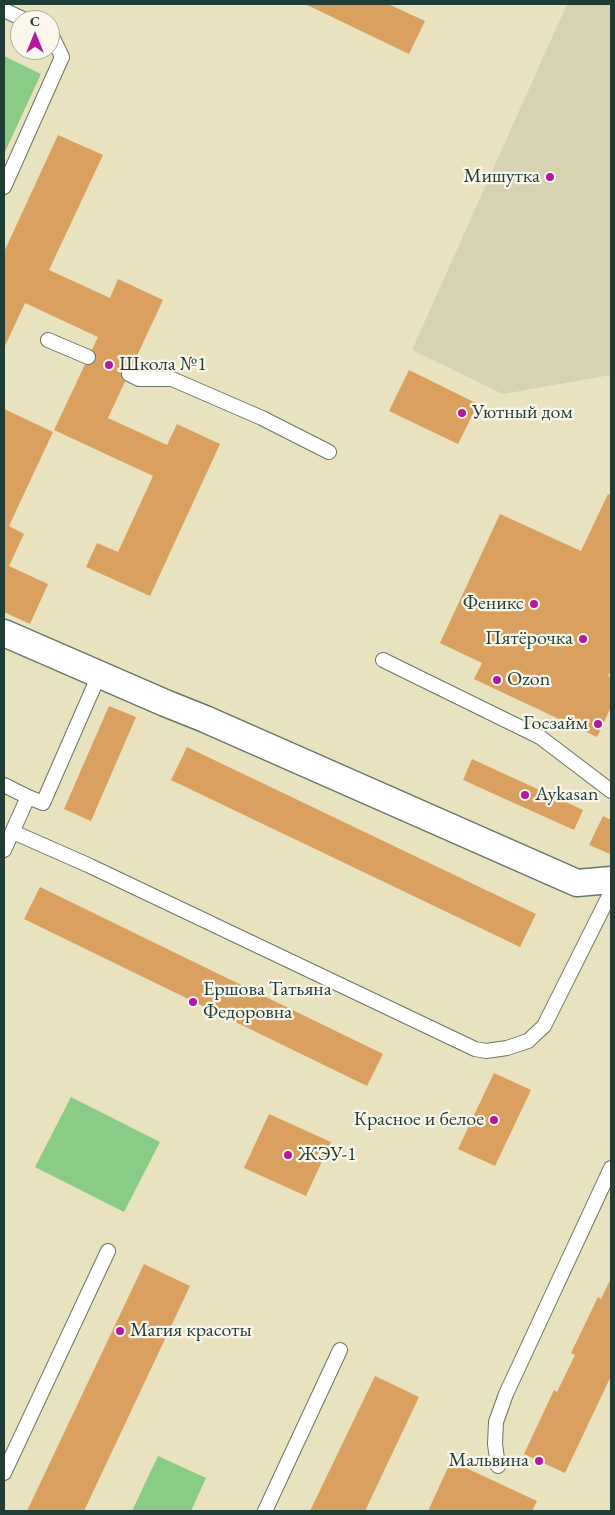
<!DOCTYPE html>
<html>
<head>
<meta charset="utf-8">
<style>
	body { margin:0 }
	#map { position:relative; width:615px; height:1515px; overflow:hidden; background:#e9e2bf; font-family:"EB Garamond",serif }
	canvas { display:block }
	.frame { position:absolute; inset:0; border:5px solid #1f3d34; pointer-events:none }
	.north { position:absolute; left:10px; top:10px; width:50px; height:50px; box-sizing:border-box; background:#fbf7ec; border:1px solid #a3ada2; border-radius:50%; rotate:0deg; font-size:14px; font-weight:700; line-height:20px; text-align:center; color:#1f3d34 }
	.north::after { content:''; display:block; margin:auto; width:18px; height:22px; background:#b5179e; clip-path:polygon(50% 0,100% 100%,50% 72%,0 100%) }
</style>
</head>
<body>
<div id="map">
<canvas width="615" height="1515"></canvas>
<div class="frame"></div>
<div class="north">С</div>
</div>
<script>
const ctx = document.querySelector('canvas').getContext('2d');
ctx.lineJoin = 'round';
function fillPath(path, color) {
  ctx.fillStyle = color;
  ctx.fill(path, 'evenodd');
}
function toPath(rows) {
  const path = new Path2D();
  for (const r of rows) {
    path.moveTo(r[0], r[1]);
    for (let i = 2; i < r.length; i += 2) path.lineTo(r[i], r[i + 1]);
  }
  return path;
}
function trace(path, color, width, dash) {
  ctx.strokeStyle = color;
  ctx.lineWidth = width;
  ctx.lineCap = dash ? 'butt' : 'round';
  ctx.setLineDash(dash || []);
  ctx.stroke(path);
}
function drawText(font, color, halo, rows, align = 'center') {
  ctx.font = font + ' "EB Garamond",serif';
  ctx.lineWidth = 4.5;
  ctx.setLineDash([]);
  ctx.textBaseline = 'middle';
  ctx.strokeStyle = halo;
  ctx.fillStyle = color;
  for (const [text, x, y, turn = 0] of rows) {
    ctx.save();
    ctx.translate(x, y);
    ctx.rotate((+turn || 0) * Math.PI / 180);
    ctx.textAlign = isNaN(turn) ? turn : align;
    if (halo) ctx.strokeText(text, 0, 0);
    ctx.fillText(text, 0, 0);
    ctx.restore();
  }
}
fillPath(toPath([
	[567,4,611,4,611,375,503,394,412,350]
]), '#d6d2b2');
fillPath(toPath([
	[4,56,41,74,4,154],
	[71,1097,160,1142,124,1212,35,1167],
	[158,1456,206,1478,191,1511,132,1511]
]), '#8acc85');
fillPath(toPath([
	[305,4,388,4,425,21,409,54],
	[58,135,103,155,49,270,110,298,118,279,163,300,108,418,167,445,177,424,220,444,150,596,86,567,97,543,118,552,153,476,54,430,98,337,25,303,4,348,4,252],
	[409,370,478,404,458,444,389,411],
	[4,409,53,432,9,526,24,534,9,566,48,584,30,624,4,612],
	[608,494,611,495,611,670,608,676,611,678,611,707,597,737,474,679,482,663,440,643,500,514,581,551],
	[109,706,136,717,91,821,64,809],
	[187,747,536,914,520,947,171,780],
	[472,759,583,810,574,830,463,780],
	[603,816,611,820,611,851,610,854,589,845],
	[40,887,383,1054,367,1086,24,919],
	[494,1073,531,1090,495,1166,458,1149],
	[269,1114,331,1142,306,1196,244,1168],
	[144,1264,190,1286,84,1511,27,1511],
	[611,1278,611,1376,565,1473,524,1454,554,1390,557,1392,575,1355,571,1353,598,1297,601,1299],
	[375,1376,419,1397,365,1511,310,1511],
	[451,1461,537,1501,532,1511,428,1511]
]), '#d9a05f');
const lane = toPath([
	[4,10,25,20],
	[4,187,62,57,50,32],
	[48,340,88,357],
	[129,374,139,379,172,379,262,418,329,452],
	[383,660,540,737,611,791],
	[4,785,28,797,4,850],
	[28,797,43,803,99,675],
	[13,832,88,865,475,1049,486,1051,507,1048,528,1041,544,1026,611,892],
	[498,1466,495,1444,496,1422,506,1394,611,1168],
	[4,1473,108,1251],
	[265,1511,340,1350]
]);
const street = toPath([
	[4,633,165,703,205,719,577,883,611,880]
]);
trace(lane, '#667765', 16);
trace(street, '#667765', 29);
trace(lane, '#fff', 14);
trace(street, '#fff', 26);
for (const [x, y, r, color] of [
	[550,177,5,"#b5179e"],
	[109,365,5,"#b5179e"],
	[462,413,5,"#b5179e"],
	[534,604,5,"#b5179e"],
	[583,639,5,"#b5179e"],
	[497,680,5,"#b5179e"],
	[598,724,5,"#b5179e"],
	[525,795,5,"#b5179e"],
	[193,1002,5,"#b5179e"],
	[494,1120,5,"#b5179e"],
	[288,1155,5,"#b5179e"],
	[120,1331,5,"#b5179e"],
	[539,1461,5,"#b5179e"]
]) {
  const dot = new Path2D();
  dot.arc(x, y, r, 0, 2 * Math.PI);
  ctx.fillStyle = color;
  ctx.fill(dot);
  trace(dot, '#fbf7ec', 2);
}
drawText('20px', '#1f3d34', '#fbf7ec', [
	["Мишутка",540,177,"right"],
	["Школа №1",119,365],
	["Уютный дом",472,413],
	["Феникс",524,604,"right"],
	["Пятёрочка",573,639,"right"],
	["Ozon",507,680],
	["Госзайм",588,724,"right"],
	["Aykasan",535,795],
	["Ершова Татьяна",203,990],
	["Федоровна",203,1013],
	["Красное и белое",484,1120,"right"],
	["ЖЭУ-1",298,1155],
	["Магия красоты",130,1331],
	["Мальвина",529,1461,"right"]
], 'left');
</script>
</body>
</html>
